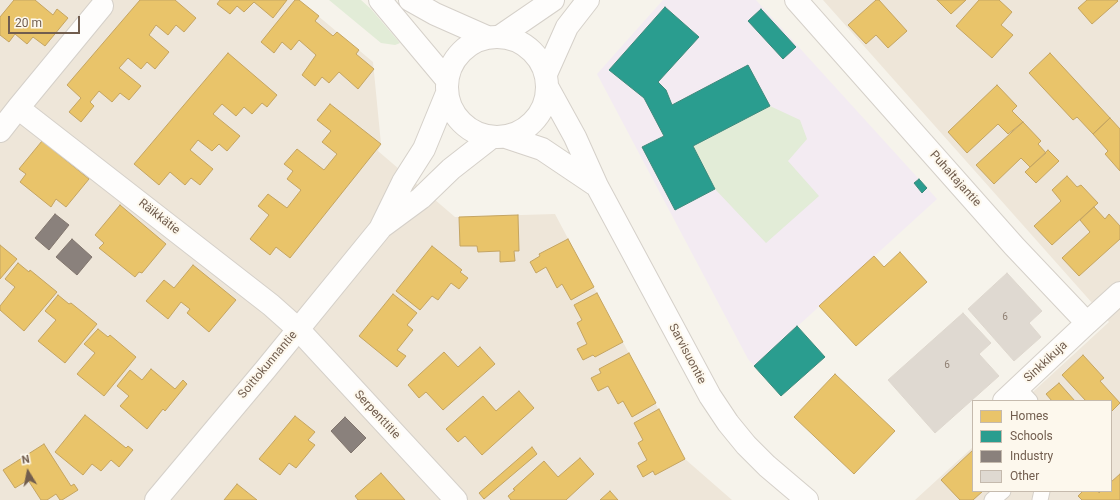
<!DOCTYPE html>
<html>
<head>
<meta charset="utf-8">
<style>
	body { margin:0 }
	#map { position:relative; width:1120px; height:500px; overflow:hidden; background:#f6f3eb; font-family:Roboto,sans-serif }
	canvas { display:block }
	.legend { position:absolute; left:972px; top:400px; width:140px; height:92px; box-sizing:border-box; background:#fdf8ed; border:1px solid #c5baad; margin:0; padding:5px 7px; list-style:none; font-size:12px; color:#715d4e }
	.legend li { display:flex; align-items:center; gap:8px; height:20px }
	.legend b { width:20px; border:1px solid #c5baad }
	.north { position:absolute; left:8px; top:452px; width:40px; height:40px; -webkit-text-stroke:3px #fdf8ed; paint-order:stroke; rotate:350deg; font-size:11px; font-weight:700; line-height:16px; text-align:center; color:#715d4e }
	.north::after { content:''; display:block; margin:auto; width:14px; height:18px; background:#715d4e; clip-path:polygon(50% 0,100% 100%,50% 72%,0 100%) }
	.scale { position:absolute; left:8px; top:16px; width:72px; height:18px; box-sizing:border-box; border:2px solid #715d4e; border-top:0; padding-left:5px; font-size:12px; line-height:14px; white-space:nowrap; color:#715d4e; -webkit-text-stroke:3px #fdf8ed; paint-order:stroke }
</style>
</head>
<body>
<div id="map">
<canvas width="1120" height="500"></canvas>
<ul class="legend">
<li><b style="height:11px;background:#e9c46a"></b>Homes</li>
<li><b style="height:11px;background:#2a9d8f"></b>Schools</li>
<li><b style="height:11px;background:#8a817c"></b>Industry</li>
<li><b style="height:11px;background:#dfd9d1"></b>Other</li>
</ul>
<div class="north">N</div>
<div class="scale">20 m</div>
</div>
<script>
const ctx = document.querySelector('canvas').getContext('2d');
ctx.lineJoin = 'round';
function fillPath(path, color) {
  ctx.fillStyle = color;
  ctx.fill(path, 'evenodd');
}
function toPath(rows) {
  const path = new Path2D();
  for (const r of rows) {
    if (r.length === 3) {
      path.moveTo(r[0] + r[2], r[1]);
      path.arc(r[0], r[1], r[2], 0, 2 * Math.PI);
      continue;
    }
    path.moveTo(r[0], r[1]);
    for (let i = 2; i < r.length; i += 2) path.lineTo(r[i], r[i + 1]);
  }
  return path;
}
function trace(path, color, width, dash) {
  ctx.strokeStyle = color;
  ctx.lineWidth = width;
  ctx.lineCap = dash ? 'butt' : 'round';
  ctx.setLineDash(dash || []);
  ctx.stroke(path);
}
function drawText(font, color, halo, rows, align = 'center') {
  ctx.font = font + ' Roboto,sans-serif';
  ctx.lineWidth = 4;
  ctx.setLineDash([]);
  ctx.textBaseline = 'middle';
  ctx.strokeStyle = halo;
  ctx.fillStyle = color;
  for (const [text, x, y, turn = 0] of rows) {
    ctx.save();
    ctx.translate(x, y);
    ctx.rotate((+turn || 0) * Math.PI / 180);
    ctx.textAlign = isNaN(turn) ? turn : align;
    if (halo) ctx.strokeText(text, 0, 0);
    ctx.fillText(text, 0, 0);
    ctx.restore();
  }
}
fillPath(toPath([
	[0,0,299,0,373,62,381,144,378,151,455,217,555,214,685,459,732,500,0,500],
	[823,0,1120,0,1120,500,915,500,973,447,973,491,1111,491,1111,401,1023,401,1109,322]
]), '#eee6d9');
fillPath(toPath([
	[663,0,756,0,937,199,754,366,748,359,597,74]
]), '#f3ebf2');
fillPath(toPath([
	[329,0,361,0,371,9,400,43,395,45,381,43],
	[770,106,800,120,807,139,788,161,819,196,766,243,715,189,693,146]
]), '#e2ecd7');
const homes = toPath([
	[14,0,35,0,53,15,57,9,68,18,45,46,33,37,27,44,15,34,9,42,0,35,0,17,14,0],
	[140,0,175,0,196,18,184,32,176,25,168,35,156,25,149,35,169,52,155,69,147,62,141,69,128,58,119,68,141,86,129,100,120,93,112,102,99,91,90,102,94,106,81,122,69,112,81,98,67,85,140,0],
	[220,0,287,0,273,18,254,2,244,12,237,6,230,14,217,4,220,0],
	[295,0,299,0,319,16,315,21,333,36,337,32,359,50,356,54,374,69,358,89,339,72,329,83,322,77,315,86,302,75,316,55,299,40,291,50,282,42,274,53,261,42,295,0],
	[876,0,879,0,907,31,888,48,876,35,866,44,848,25,876,0],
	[937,0,966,0,951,14,937,0],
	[979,0,999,0,1012,12,1001,25,1013,35,992,58,956,26,979,0],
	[1087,0,1117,0,1118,1,1092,24,1078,8,1087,0],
	[228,53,277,95,267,107,262,103,252,114,244,107,236,116,222,104,213,114,240,136,227,151,219,144,212,151,198,140,190,150,213,169,200,185,191,178,185,185,170,172,159,185,134,164,228,53],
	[1050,53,1110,118,1093,134,1077,117,1073,120,1029,73,1050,53],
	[997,85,1017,106,1012,111,1023,122,1008,134,998,124,967,153,948,132,997,85],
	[330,104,381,144,290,258,276,247,270,255,250,239,269,215,258,206,268,194,287,208,301,190,287,179,293,171,284,164,297,149,324,170,337,154,322,142,331,131,317,120,330,104],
	[1110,118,1120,129,1120,171,1105,154,1108,151,1093,134,1110,118],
	[1023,122,1041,141,1038,144,1046,153,1030,167,1021,158,994,184,976,165,1023,122],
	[42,141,89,179,66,207,56,199,51,207,20,182,26,174,19,169,42,141],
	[1048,150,1059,161,1036,183,1025,172,1048,150],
	[1067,176,1077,187,1081,185,1098,203,1052,245,1034,226,1061,201,1052,190,1067,176],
	[120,205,166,244,142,273,139,272,135,277,99,248,104,243,95,235,120,205],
	[1094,207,1105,219,1109,214,1120,226,1120,239,1079,276,1062,258,1090,232,1080,220,1094,207],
	[518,215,519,251,514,251,515,261,500,262,500,251,478,252,477,246,460,246,459,217,518,215],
	[568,239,594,287,571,300,562,284,557,288,546,267,536,273,530,262,540,256,539,254,568,239],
	[0,245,17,259,0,279,0,245],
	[432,246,462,270,460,272,468,278,459,289,451,283,438,300,432,296,420,310,396,291,432,246],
	[900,252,927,282,856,346,819,306,874,256,884,267,900,252],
	[18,263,29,272,30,270,57,292,24,331,0,310,0,306,15,287,5,279,18,263],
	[193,265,236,300,209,332,187,313,190,309,181,302,168,319,146,301,164,280,174,288,193,265],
	[597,293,623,342,595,357,593,355,583,360,577,349,587,344,577,323,582,320,574,305,597,293],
	[393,294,417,313,407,325,413,330,397,350,406,356,397,367,359,336,393,294],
	[58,295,69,304,71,303,97,324,65,363,38,341,56,320,45,311,58,295],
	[98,329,108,337,110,335,136,357,104,396,77,374,95,353,84,344,98,329],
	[480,347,495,364,443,410,426,392,419,398,408,385,444,352,458,367,480,347],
	[629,353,656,403,632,417,623,401,618,404,608,386,598,391,591,378,601,373,599,369,629,353],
	[1083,355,1104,378,1100,381,1120,403,1111,412,1111,401,1086,401,1062,375,1083,355],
	[151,369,175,389,183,380,187,384,165,411,163,409,147,429,120,406,129,396,117,386,130,370,142,380,151,369],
	[835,374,895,431,854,474,794,417,835,374],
	[1059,383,1075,401,1052,401,1046,394,1059,383],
	[519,391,534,408,482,455,465,436,458,442,446,429,483,396,496,411,519,391],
	[659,409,685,459,655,475,653,471,643,477,637,466,647,460,638,443,643,440,634,423,659,409],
	[85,415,126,448,128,446,133,450,119,467,111,460,101,471,92,464,83,475,55,452,85,415],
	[295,416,315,432,308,440,315,445,296,468,289,463,280,475,259,459,295,416],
	[44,444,71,486,74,484,78,490,62,500,60,500,56,494,47,500,41,500,28,480,15,488,3,470,44,444],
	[532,447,537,454,484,499,479,493,532,447],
	[973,450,973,491,983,491,973,500,960,500,941,480,973,450],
	[580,458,594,474,566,500,511,500,508,496,515,490,513,489,544,461,558,477,580,458],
	[381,473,405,500,358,500,355,496,381,473],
	[1120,474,1120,500,1082,500,1078,496,1083,491,1098,491,1099,493,1101,491,1111,491,1111,482,1120,474],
	[237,484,257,500,224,500,237,484],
	[610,491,618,500,600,500,610,491]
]);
fillPath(homes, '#e9c46a');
trace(homes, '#c5a562', 1);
const schools = toPath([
	[665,7,699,37,658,82,666,90,672,105,748,65,770,106,693,146,715,189,675,210,642,147,664,136,644,98,609,70,665,7],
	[761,9,796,47,783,59,748,21,761,9],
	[919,179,927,188,922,193,914,183,919,179],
	[797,326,825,357,781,396,754,366,797,326]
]);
fillPath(schools, '#2a9d8f');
trace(schools, '#3f8a7c', 1);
const industry = toPath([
	[55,214,69,225,49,250,35,238,55,214],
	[72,239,92,257,77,275,56,257,72,239],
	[345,417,366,438,351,453,331,431,345,417]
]);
fillPath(industry, '#8a817c');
trace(industry, '#82766e', 1);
const building = toPath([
	[1007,273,1042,311,1029,323,1041,337,1014,361,968,309,1007,273],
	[963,313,991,343,979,354,999,376,935,433,888,380,963,313]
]);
fillPath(building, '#dfd9d1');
trace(building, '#ded7ce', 1);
const lane = toPath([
	[1018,388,1030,401],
	[992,500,1003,491],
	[1040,500,1042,491]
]);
const street = toPath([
	[796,0,1014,246,1087,323,1120,293],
	[499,37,553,0],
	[546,74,567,27,588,0],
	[18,108,271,305,298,329,456,500],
	[0,131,18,108,102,6],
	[1004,401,1087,323]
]);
const secondary = toPath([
	[380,0,447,80],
	[410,0,435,14,487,37],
	[497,87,50],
	[548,88,575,137,597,186,710,396,728,423,746,445,767,466,807,500],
	[506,137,542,149,597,186],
	[383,226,421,198,451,169,492,137],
	[156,500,265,370,380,229,403,182,424,149,447,93]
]);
trace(lane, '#d5d0c9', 17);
trace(street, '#d5d0c9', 24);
trace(secondary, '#d5d0c9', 24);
trace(lane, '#fefdfc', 15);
trace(street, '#fefdfc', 22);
trace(secondary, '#fefdfc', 22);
drawText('10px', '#8f7f72', null, [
	["6",1005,317],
	["6",947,365]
]);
drawText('12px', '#715d4e', '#fdf8ed', [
	["Puhaltajantie",955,179,48],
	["Räikkätie",159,217,38],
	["Sarvisuontie",687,354,62],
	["Sinkkikuja",1046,362,-43],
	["Soittokunnantie",268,365,-50],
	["Serpenttitie",377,415,47]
]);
</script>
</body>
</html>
